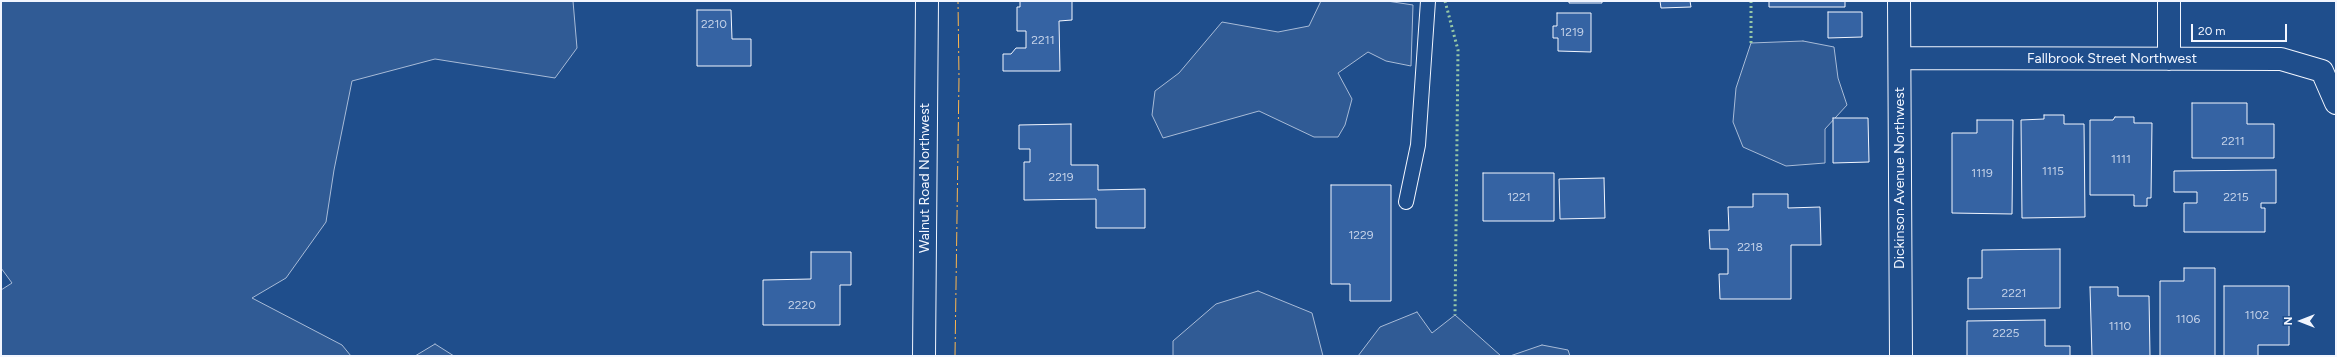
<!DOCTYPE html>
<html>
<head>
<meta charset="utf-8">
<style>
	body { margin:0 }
	#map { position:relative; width:2337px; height:357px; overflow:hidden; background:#1f4e8c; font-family:Figtree,sans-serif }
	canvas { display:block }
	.frame { position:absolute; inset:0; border:2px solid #f2f6ff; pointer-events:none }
	.north { position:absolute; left:2281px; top:301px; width:40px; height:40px; -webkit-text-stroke:3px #1f4e8c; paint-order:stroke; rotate:270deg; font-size:11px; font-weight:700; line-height:16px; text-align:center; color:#f2f6ff }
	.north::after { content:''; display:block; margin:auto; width:14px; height:18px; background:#f2f6ff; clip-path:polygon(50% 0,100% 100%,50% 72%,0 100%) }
	.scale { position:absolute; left:2191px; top:24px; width:96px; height:18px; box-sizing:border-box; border:2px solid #f2f6ff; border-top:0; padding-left:5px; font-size:12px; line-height:14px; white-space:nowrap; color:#f2f6ff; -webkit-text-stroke:3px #1f4e8c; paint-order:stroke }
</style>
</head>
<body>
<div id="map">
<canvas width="2337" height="357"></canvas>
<div class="frame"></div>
<div class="north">N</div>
<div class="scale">20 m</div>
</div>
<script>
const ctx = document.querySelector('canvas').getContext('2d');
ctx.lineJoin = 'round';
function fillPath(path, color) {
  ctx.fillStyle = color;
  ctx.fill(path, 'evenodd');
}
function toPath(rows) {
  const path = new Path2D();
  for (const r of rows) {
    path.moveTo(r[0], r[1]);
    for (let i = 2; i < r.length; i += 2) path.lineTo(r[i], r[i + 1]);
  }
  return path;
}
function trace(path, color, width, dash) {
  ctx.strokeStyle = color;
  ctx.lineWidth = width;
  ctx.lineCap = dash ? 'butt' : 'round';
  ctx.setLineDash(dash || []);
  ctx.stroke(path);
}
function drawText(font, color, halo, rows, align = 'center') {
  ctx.font = font + ' Figtree,sans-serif';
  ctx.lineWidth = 3;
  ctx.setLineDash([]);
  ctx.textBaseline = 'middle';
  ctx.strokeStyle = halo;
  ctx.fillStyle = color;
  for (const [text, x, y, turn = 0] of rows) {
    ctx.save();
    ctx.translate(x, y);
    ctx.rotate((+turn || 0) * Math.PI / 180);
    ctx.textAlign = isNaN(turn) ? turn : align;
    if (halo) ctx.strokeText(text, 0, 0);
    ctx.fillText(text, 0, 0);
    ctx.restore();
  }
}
const green = toPath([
	[1,1,573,1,577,48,555,78,435,59,352,81,334,170,326,222,286,278,252,298,342,345,351,356,1,356,1,290,12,283,1,268,1,1],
	[1321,1,1387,1,1413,5,1411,66,1386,61,1368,52,1338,73,1352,99,1345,125,1338,137,1314,137,1259,111,1163,138,1152,115,1155,91,1179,73,1222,22,1278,32,1309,26,1321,1],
	[1803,41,1834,47,1838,78,1847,105,1825,129,1825,163,1786,166,1743,147,1733,122,1736,88,1751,43,1803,41],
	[1258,291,1312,313,1323,356,1173,356,1173,341,1216,304,1258,291],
	[1417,312,1432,333,1455,315,1501,356,1358,356,1380,327,1417,312],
	[435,344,454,356,415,356,435,344],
	[1542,345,1568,350,1570,356,1510,356,1542,345]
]);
fillPath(green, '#305b95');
trace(green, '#a8bbd7', 1);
const building = toPath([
	[1020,1,1072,1,1072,20,1059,21,1060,71,1003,71,1003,54,1011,54,1016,48,1026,48,1026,31,1017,31,1017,7,1020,7,1020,1],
	[1569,1,1602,1,1602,3,1569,3,1569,1],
	[1660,1,1690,1,1691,7,1661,8,1660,1],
	[1769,1,1845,1,1845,7,1769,7,1769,1],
	[697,10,731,10,732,39,751,39,751,66,697,66,697,10],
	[1828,12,1862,12,1862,37,1828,38,1828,12],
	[1557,13,1591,13,1591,52,1558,51,1558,38,1553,38,1553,26,1557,26,1557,13],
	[2192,103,2247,103,2247,124,2274,124,2274,158,2192,158,2192,103],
	[2044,115,2064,115,2064,124,2084,124,2085,217,2022,218,2021,120,2044,119,2044,115],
	[2115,117,2134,117,2134,123,2152,123,2151,198,2147,198,2147,206,2134,206,2134,195,2090,195,2090,120,2113,120,2115,117],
	[1833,118,1868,118,1869,162,1833,163,1833,118],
	[1977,120,2013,120,2012,214,1952,213,1952,133,1977,133,1977,120],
	[1071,124,1071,165,1098,165,1098,190,1145,189,1145,228,1096,228,1096,199,1024,200,1024,162,1030,162,1030,149,1019,149,1019,125,1071,124],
	[2276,170,2276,203,2261,203,2261,208,2265,208,2265,232,2184,232,2184,203,2197,203,2197,192,2174,192,2174,171,2276,170],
	[1483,173,1554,173,1554,221,1483,221,1483,173],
	[1604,178,1605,218,1560,219,1559,179,1604,178],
	[1331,185,1391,185,1391,301,1350,301,1350,284,1331,284,1331,185],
	[1753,194,1788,194,1788,208,1820,207,1821,245,1791,245,1791,299,1720,299,1719,274,1728,274,1728,249,1710,249,1709,230,1729,230,1728,207,1753,207,1753,194],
	[2060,249,2060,308,1968,309,1968,278,1982,278,1982,250,2060,249],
	[811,252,851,252,851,285,840,285,840,325,763,325,763,280,811,279,811,252],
	[2184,268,2215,268,2215,356,2160,356,2160,281,2184,281,2184,268],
	[2224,286,2289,286,2289,345,2258,345,2258,356,2224,356,2224,286],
	[2090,287,2118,287,2118,296,2149,296,2150,356,2092,356,2090,287],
	[2045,320,2045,346,2070,346,2070,356,1967,356,1967,321,2045,320]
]);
fillPath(building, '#3563a3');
trace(building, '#f2f6ff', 1);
const service = toPath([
	[1406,202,1418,145,1428,1]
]);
const minor = toPath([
	[1899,1,1901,356],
	[1900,58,2281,59,2322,71,2336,103],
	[2169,59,2169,1]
]);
const tertiary = toPath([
	[924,356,927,1]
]);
trace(service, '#f2f6ff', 16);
trace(minor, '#f2f6ff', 24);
trace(tertiary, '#f2f6ff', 24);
trace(service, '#1f4e8c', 14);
trace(minor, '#1f4e8c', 22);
trace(tertiary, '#1f4e8c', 22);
trace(toPath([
	[1445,1,1458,50,1455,315],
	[1751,1,1751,43]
]), '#97c8a6', 3, [2, 3]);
trace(toPath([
	[955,356,959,78,958,1]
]), '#ffb74d', 1, [14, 3, 2, 3]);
drawText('12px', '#c3d1e8', null, [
	["2210",714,24],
	["1219",1572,32],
	["2211",1043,40],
	["2211",2233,141],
	["1111",2121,159],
	["1115",2053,171],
	["1119",1982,173],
	["2219",1061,177],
	["1221",1519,197],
	["2215",2236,197],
	["1229",1361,235],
	["2218",1750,247],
	["2221",2014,293],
	["2220",802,305],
	["1102",2257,315],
	["1106",2188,319],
	["1110",2120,326],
	["2225",2006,333]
]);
drawText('14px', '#f2f6ff', '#1f4e8c', [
	["Fallbrook Street Northwest",2112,59],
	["Walnut Road Northwest",925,178,-90],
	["Dickinson Avenue Northwest",1900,178,-90]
]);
</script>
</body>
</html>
